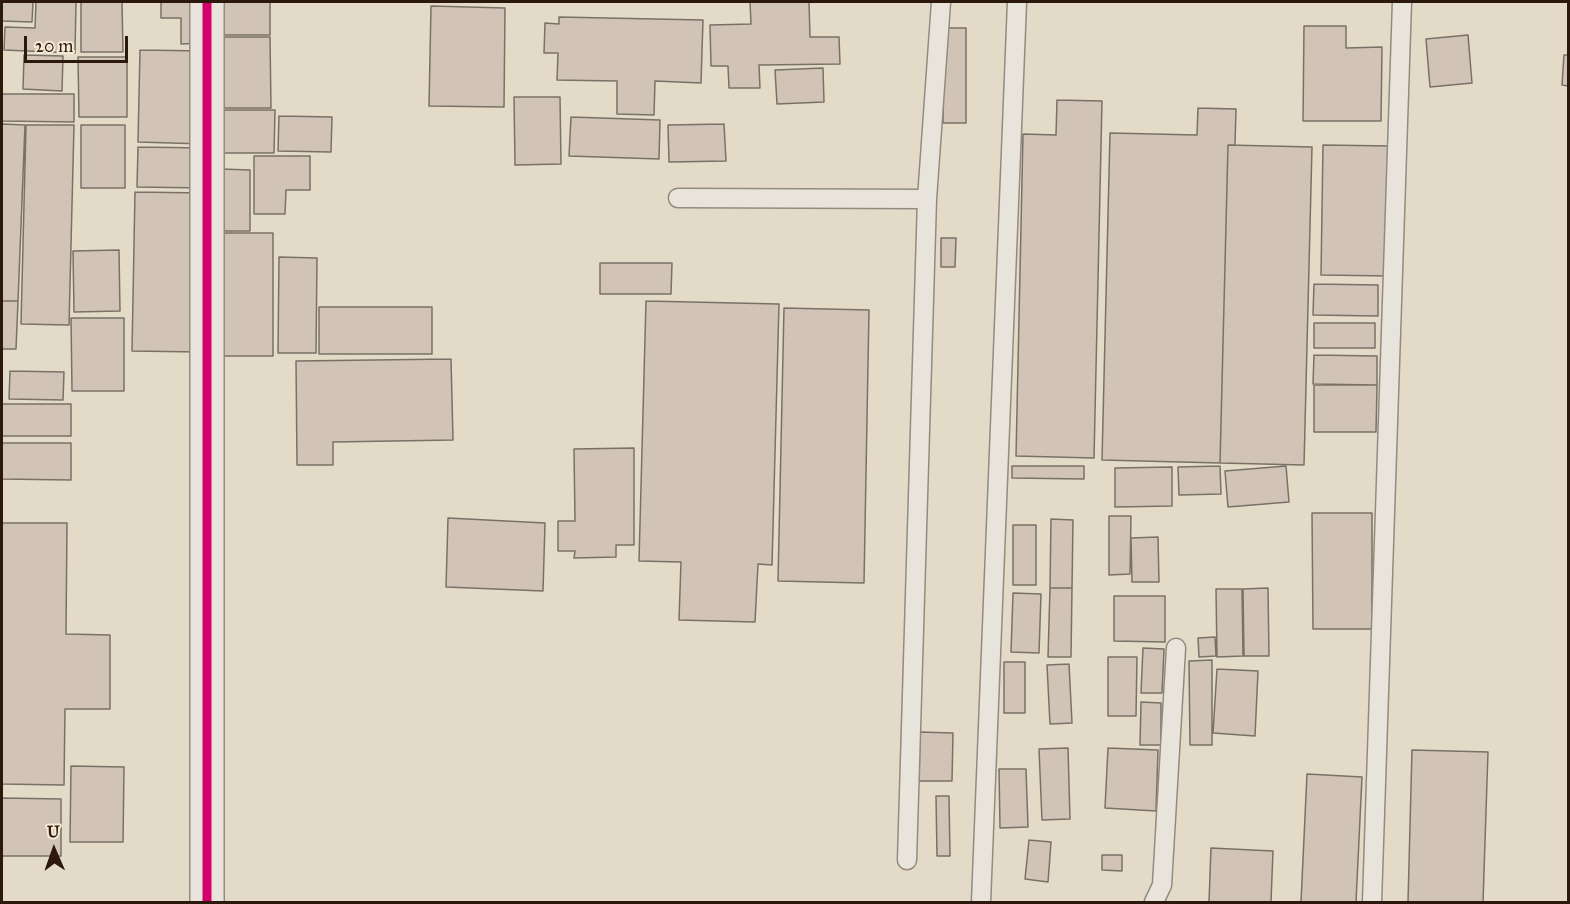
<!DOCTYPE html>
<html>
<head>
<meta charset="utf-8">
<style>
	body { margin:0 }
	#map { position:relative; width:1570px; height:904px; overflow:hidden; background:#e3dbc8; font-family:"IM FELL Great Primer",serif }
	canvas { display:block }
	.frame { position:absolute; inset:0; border:3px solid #2c180c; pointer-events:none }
	.north { position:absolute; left:24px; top:820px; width:60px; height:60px; -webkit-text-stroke:4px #f5ead3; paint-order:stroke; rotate:358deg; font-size:16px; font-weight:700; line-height:24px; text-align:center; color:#2c180c }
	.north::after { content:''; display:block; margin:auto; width:21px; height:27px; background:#2c180c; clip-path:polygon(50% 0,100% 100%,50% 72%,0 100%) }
	.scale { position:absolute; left:24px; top:36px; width:104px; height:27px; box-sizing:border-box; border:3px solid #2c180c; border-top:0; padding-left:8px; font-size:18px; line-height:21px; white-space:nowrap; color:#2c180c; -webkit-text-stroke:4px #f5ead3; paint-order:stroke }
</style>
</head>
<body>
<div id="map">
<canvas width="1570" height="904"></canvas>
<div class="frame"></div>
<div class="north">U</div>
<div class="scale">20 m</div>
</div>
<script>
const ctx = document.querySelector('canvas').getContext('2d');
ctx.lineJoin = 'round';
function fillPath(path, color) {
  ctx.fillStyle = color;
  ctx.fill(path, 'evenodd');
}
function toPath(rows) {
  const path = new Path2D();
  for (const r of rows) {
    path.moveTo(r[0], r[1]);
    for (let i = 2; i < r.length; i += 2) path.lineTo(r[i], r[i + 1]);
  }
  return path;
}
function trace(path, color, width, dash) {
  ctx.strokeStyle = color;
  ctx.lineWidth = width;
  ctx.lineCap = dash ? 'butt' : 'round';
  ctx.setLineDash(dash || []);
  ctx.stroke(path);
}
const building = toPath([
	[2,2,33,2,32,22,2,21,2,2],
	[36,2,76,2,75,53,4,50,5,27,35,28,36,2],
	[81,2,122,2,123,52,81,52,81,2],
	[161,2,204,2,203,43,181,44,181,18,161,18,161,2],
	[222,2,270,2,270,35,221,35,222,2],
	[750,2,809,2,810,37,839,37,840,64,759,65,760,88,729,88,728,66,711,66,710,25,751,24,750,2],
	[431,6,505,8,504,107,429,106,431,6],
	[559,17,703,20,701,83,655,81,654,115,617,114,617,81,557,80,558,53,544,53,545,23,559,24,559,17],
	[1304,26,1346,26,1346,48,1382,47,1381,121,1303,121,1304,26],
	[944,28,966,28,966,123,943,123,944,28],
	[1468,35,1472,83,1430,87,1426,39,1468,35],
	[221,37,270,37,271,108,222,108,221,37],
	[140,50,205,51,204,144,138,142,140,50],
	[24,55,63,56,62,91,23,89,24,55],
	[1564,55,1568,55,1568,86,1562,85,1564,55],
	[78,57,127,57,127,117,79,117,78,57],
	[823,68,824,102,777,104,775,70,823,68],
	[2,94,74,94,74,122,2,121,2,94],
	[514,97,560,97,561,164,515,165,514,97],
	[1057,100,1102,101,1094,458,1016,456,1023,134,1056,135,1057,100],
	[1198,108,1236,109,1235,145,1228,145,1220,463,1102,460,1110,133,1197,135,1198,108],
	[223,110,275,110,274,153,222,153,223,110],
	[279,116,332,117,331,152,278,151,279,116],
	[571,117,660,120,659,159,569,156,571,117],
	[2,124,25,125,18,301,2,301,2,124],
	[724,124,726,161,669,162,668,125,724,124],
	[26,125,74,125,69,325,21,324,26,125],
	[81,125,125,125,125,188,81,188,81,125],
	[1228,145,1312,147,1304,465,1220,463,1228,145],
	[1323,145,1391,146,1389,276,1321,275,1323,145],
	[138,147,204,148,204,188,137,187,138,147],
	[254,156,310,156,310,190,286,190,285,214,254,214,254,156],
	[221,169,250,170,250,231,221,231,221,169],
	[135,192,204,193,200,352,132,351,135,192],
	[224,233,273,233,273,356,223,356,224,233],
	[941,238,956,238,955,267,941,267,941,238],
	[119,250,120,311,74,312,73,251,119,250],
	[279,257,317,258,316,353,278,353,279,257],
	[600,263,672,263,671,294,600,294,600,263],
	[1314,284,1378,285,1378,316,1313,315,1314,284],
	[2,301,18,301,16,349,2,349,2,301],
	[646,301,779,304,772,565,758,564,755,622,679,620,681,562,639,561,646,301],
	[319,307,432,307,432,354,319,354,319,307],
	[784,308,869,310,864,583,778,581,784,308],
	[71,318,124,318,124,391,72,391,71,318],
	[1314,323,1375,323,1375,348,1314,348,1314,323],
	[1314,355,1377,356,1377,385,1313,384,1314,355],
	[451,359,453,440,333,442,333,465,297,465,296,361,451,359],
	[10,371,64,372,63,400,9,399,10,371],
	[1314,385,1377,385,1376,432,1314,432,1314,385],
	[2,404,71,404,71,436,2,436,2,404],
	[2,443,71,443,71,480,2,479,2,443],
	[634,448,634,545,616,545,616,557,574,558,575,551,558,551,558,521,575,521,574,449,634,448],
	[1012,466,1084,466,1084,479,1012,478,1012,466],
	[1220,466,1221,494,1179,495,1178,467,1220,466],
	[1286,466,1289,502,1228,507,1225,471,1286,466],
	[1172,467,1172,506,1115,507,1115,468,1172,467],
	[1312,513,1372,513,1372,629,1313,629,1312,513],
	[1109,516,1131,516,1130,574,1109,575,1109,516],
	[448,518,545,523,543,591,446,587,448,518],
	[1051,519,1073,520,1072,588,1050,588,1051,519],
	[2,523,67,523,66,634,110,635,110,709,65,709,64,785,2,784,2,523],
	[1013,525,1036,525,1036,585,1013,585,1013,525],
	[1158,537,1159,582,1132,582,1131,538,1158,537],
	[1050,588,1072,588,1071,657,1048,657,1050,588],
	[1268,588,1269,656,1244,656,1243,589,1268,588],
	[1216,589,1242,589,1243,656,1217,657,1216,589],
	[1013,593,1041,594,1039,653,1011,652,1013,593],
	[1114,596,1165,596,1165,642,1114,641,1114,596],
	[1215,637,1216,656,1199,657,1198,638,1215,637],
	[1143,648,1164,649,1162,693,1141,693,1143,648],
	[1108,657,1137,657,1136,716,1108,716,1108,657],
	[1212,660,1212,745,1190,745,1189,661,1212,660],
	[1004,662,1025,662,1025,713,1004,713,1004,662],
	[1069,664,1072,723,1050,724,1047,665,1069,664],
	[1217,669,1258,671,1255,736,1213,733,1217,669],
	[1141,702,1161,703,1161,745,1140,745,1141,702],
	[920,732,953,733,952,781,919,781,920,732],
	[1068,748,1070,819,1042,820,1039,749,1068,748],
	[1108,748,1158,750,1156,811,1105,808,1108,748],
	[1412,750,1488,752,1483,902,1408,902,1412,750],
	[71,766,124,767,123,842,70,842,71,766],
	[999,769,1026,769,1028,827,1000,828,999,769],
	[1307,774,1362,777,1356,902,1301,902,1307,774],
	[936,796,949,796,950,856,937,856,936,796],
	[2,798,61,799,61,856,2,856,2,798],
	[1029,840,1051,842,1048,882,1025,879,1029,840],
	[1211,848,1273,851,1271,902,1209,902,1211,848],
	[1102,855,1122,855,1122,871,1102,870,1102,855]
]);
fillPath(building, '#d2c3b7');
trace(building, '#797166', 1.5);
const service = toPath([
	[678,198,927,199],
	[907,860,927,199,941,2],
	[981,902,1017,2],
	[1154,902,1162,885,1176,648],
	[1372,902,1402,2]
]);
const minor = toPath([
	[207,902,207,2]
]);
trace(service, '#938b7f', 21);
trace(minor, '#938b7f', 36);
trace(service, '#e9e4db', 18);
trace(minor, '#e9e4db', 33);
trace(toPath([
	[207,902,207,2]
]), '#d6006c', 9);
</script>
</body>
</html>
